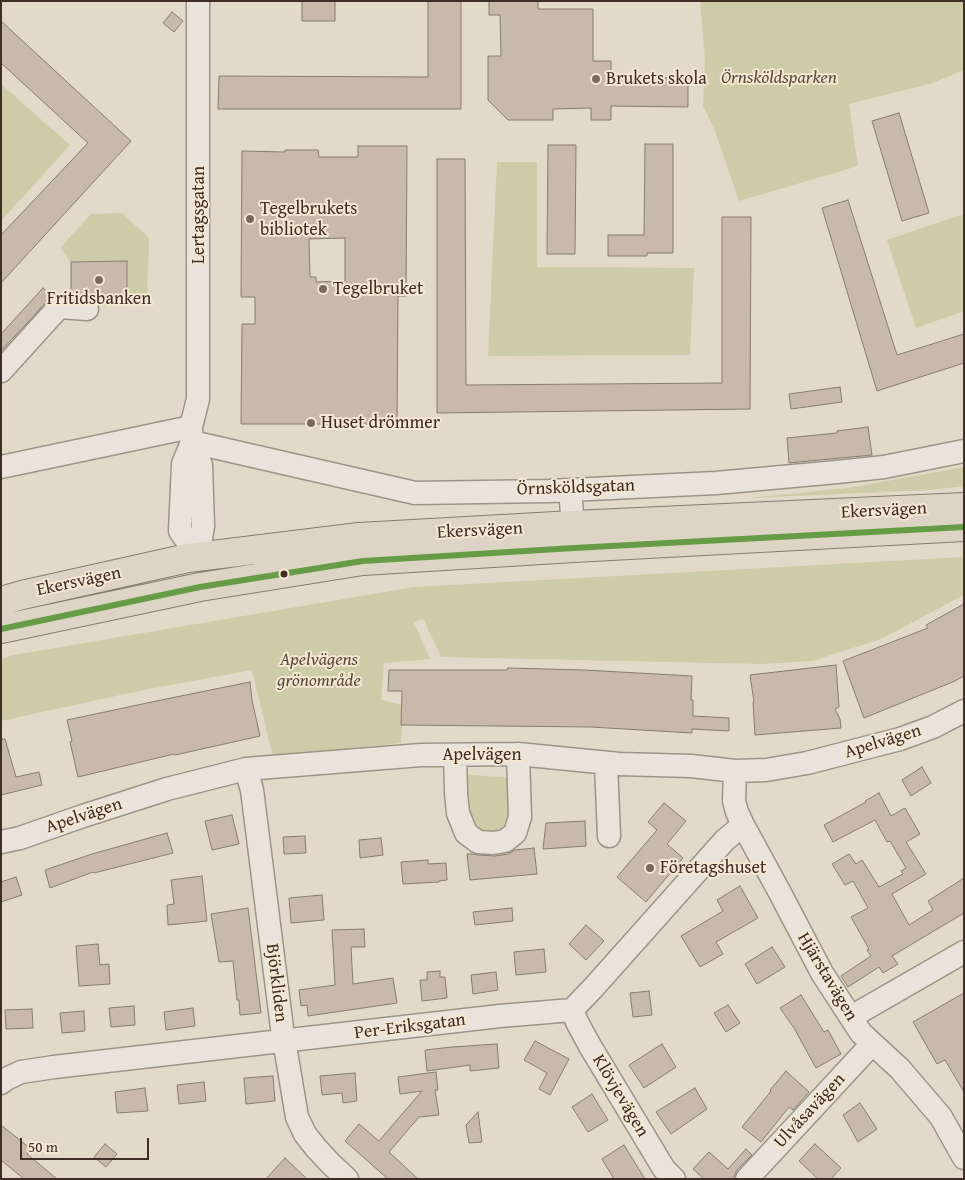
<!DOCTYPE html>
<html>
<head>
<meta charset="utf-8">
<style>
	body { margin:0 }
	#map { position:relative; width:965px; height:1180px; overflow:hidden; background:#e3d9c8; font-family:"Gentium Book Plus",serif }
	canvas { display:block }
	.frame { position:absolute; inset:0; border:2px solid #3f2e26; pointer-events:none }
	.scale { position:absolute; left:20px; top:1138px; width:129px; height:22px; box-sizing:border-box; border:2px solid #3f2e26; border-top:0; padding-left:6px; font-size:15px; line-height:18px; white-space:nowrap; color:#3f2e26; -webkit-text-stroke:4px #f5e8d3; paint-order:stroke }
</style>
</head>
<body>
<div id="map">
<canvas width="965" height="1180"></canvas>
<div class="frame"></div>
<div class="scale">50 m</div>
</div>
<script>
const ctx = document.querySelector('canvas').getContext('2d');
ctx.lineJoin = 'round';
function fillPath(path, color) {
  ctx.fillStyle = color;
  ctx.fill(path, 'evenodd');
}
function toPath(rows) {
  const path = new Path2D();
  for (const r of rows) {
    path.moveTo(r[0], r[1]);
    for (let i = 2; i < r.length; i += 2) path.lineTo(r[i], r[i + 1]);
  }
  return path;
}
function trace(path, color, width, dash) {
  ctx.strokeStyle = color;
  ctx.lineWidth = width;
  ctx.lineCap = dash ? 'butt' : 'round';
  ctx.setLineDash(dash || []);
  ctx.stroke(path);
}
function drawText(font, color, halo, rows, align = 'center') {
  ctx.font = font + ' "Gentium Book Plus",serif';
  ctx.lineWidth = 4;
  ctx.setLineDash([]);
  ctx.textBaseline = 'middle';
  ctx.strokeStyle = halo;
  ctx.fillStyle = color;
  for (const [text, x, y, turn = 0] of rows) {
    ctx.save();
    ctx.translate(x, y);
    ctx.rotate((+turn || 0) * Math.PI / 180);
    ctx.textAlign = isNaN(turn) ? turn : align;
    if (halo) ctx.strokeText(text, 0, 0);
    ctx.fillText(text, 0, 0);
    ctx.restore();
  }
}
fillPath(toPath([
	[700,1,964,1,964,70,930,84,849,104,858,166,739,201,715,131,703,106,705,59],
	[1,84,70,145,1,221],
	[497,162,537,162,537,267,694,268,690,355,488,356],
	[122,213,149,238,147,298,127,298,127,261,71,262,60,248,91,214],
	[964,214,964,311,916,328,887,240],
	[964,467,964,486,930,490,748,498,848,488],
	[964,557,964,595,881,639,812,661,761,664,441,657,423,618,414,623,430,659,384,663,381,700,403,705,401,743,273,757,252,670,139,691,1,721,1,659,13,655,415,587],
	[460,774,513,778,509,833,472,831]
]), '#cecba8');
const building = toPath([
	[302,1,335,1,335,21,302,21,302,1],
	[428,1,461,1,461,109,218,109,219,76,428,77,428,1],
	[489,1,538,1,538,9,593,9,593,61,611,61,611,77,688,78,688,107,611,106,611,120,591,120,591,108,553,109,553,120,508,120,488,100,488,56,501,56,500,15,489,15,489,1],
	[172,12,183,21,174,32,163,23,172,12],
	[1,21,131,141,1,283,1,235,88,143,1,63,1,21],
	[899,113,929,213,902,221,872,121,899,113],
	[645,144,673,144,673,253,647,253,647,256,608,256,608,235,644,235,645,144],
	[548,145,576,145,575,254,547,254,548,145],
	[358,146,407,146,406,296,398,296,397,424,241,424,242,324,255,324,255,297,241,297,242,151,285,152,285,150,318,150,319,157,358,157,358,146],
	[345,238,345,281,316,282,316,277,310,277,309,239,345,238],
	[437,159,465,159,466,385,722,383,722,217,751,217,750,409,437,413,437,159],
	[848,200,897,355,964,334,964,363,877,391,822,208,848,200],
	[127,261,127,298,95,299,88,296,71,295,71,262,127,261],
	[43,288,52,296,1,351,1,334,43,288],
	[840,387,842,402,791,409,789,394,840,387],
	[868,427,872,455,789,463,787,438,837,433,837,431,868,427],
	[964,604,964,676,955,681,864,718,843,661,928,628,926,625,964,604],
	[836,665,839,707,835,709,840,719,841,728,755,735,753,702,754,702,750,675,836,665],
	[508,668,584,670,692,676,691,700,693,700,693,716,729,718,729,731,692,729,692,733,591,727,401,725,402,691,388,691,389,670,507,670,508,668],
	[250,682,252,700,260,736,175,755,174,754,78,777,70,742,72,741,67,720,161,700,250,682],
	[1,739,5,739,16,777,39,772,42,785,1,795,1,739],
	[922,767,931,783,911,796,902,780,922,767],
	[879,793,891,816,905,808,920,834,906,842,926,874,892,894,909,925,933,910,928,901,964,878,964,913,892,956,898,964,883,973,879,967,848,987,841,976,871,956,867,950,869,949,851,917,868,908,853,881,845,885,832,864,849,854,856,864,862,860,879,887,903,874,901,871,906,868,890,841,887,842,875,820,833,842,824,825,866,802,865,801,879,793],
	[664,803,686,821,667,844,683,858,646,902,617,877,657,830,648,822,664,803],
	[232,815,239,844,212,850,205,821,232,815],
	[585,821,586,846,543,849,546,823,585,821],
	[167,833,173,853,94,873,93,872,50,888,45,870,92,854,167,833],
	[305,836,306,853,284,854,283,837,305,836],
	[381,838,383,855,360,858,359,840,381,838],
	[534,848,537,874,470,880,467,854,473,854,477,855,495,856,508,854,515,850,534,848],
	[428,860,428,864,446,863,447,880,439,881,439,882,403,884,401,862,428,860],
	[202,876,207,921,168,925,167,905,174,904,171,880,202,876],
	[16,877,22,895,1,902,1,882,16,877],
	[740,886,758,918,716,942,723,954,700,967,681,936,723,911,717,900,740,886],
	[322,895,324,920,291,923,289,898,322,895],
	[248,908,261,1013,240,1015,239,1000,237,1000,233,961,219,962,211,914,248,908],
	[512,908,513,921,475,925,473,912,512,908],
	[586,925,604,941,586,960,569,944,586,925],
	[364,929,365,947,351,947,353,984,393,978,397,1003,308,1016,307,1005,301,1006,299,990,335,985,332,930,364,929],
	[98,944,100,965,109,964,110,984,79,986,76,946,98,944],
	[772,947,785,967,757,984,745,964,772,947],
	[544,949,546,972,516,975,514,952,544,949],
	[440,971,440,977,445,977,447,998,422,1001,420,980,427,980,427,972,440,971],
	[496,972,498,990,473,994,471,975,496,972],
	[649,991,652,1015,633,1017,630,993,649,991],
	[964,993,964,1092,945,1060,937,1064,913,1022,964,993],
	[801,995,824,1032,828,1030,841,1054,816,1068,794,1028,780,1008,801,995],
	[728,1005,740,1023,726,1032,714,1013,728,1005],
	[134,1006,135,1025,111,1027,109,1008,134,1006],
	[193,1008,195,1026,166,1030,164,1012,193,1008],
	[32,1009,33,1028,6,1029,5,1010,32,1009],
	[84,1011,85,1031,62,1033,60,1013,84,1011],
	[535,1041,569,1059,550,1095,539,1089,547,1073,524,1060,535,1041],
	[497,1044,499,1068,470,1071,470,1065,427,1071,425,1050,452,1047,497,1044],
	[662,1044,676,1067,644,1088,629,1065,662,1044],
	[786,1071,809,1092,793,1110,789,1107,761,1142,742,1127,771,1091,770,1090,786,1071],
	[436,1072,438,1090,435,1090,439,1115,419,1117,389,1152,418,1179,388,1179,345,1141,359,1124,379,1141,422,1091,400,1094,398,1077,436,1072],
	[355,1073,357,1101,343,1103,342,1093,322,1095,320,1076,355,1073],
	[273,1076,275,1101,246,1104,244,1078,273,1076],
	[204,1082,206,1101,179,1104,177,1085,204,1082],
	[145,1088,148,1111,117,1113,115,1092,145,1088],
	[695,1088,707,1109,671,1134,656,1112,695,1088],
	[592,1094,608,1120,588,1132,572,1107,592,1094],
	[860,1103,877,1129,858,1142,843,1115,860,1103],
	[478,1112,482,1142,469,1143,466,1125,478,1112],
	[1,1125,31,1149,27,1154,57,1179,24,1179,1,1160,1,1125],
	[105,1144,117,1154,106,1167,94,1157,105,1144],
	[815,1144,841,1168,831,1179,818,1179,799,1161,815,1144],
	[624,1145,645,1179,614,1179,602,1159,624,1145],
	[746,1149,752,1155,737,1170,734,1176,734,1179,704,1179,693,1169,709,1152,728,1169,746,1149],
	[285,1158,307,1179,266,1179,285,1158]
]);
fillPath(building, '#c8b9aa');
trace(building, '#847d73', 1);
const minor = toPath([
	[1,371,59,307,87,309],
	[192,442,415,493,549,491,716,483,837,472,884,467,964,451],
	[192,442,183,464,180,531,198,557],
	[1,467,191,427],
	[570,490,573,525],
	[198,557,203,526,201,465,192,442,191,427,198,399,198,1],
	[455,755,456,793,458,813,466,833,478,842,493,843,505,841,515,833,520,817,518,754],
	[606,763,609,836],
	[246,769,252,790,282,1028,297,1117,305,1134,316,1148,330,1163,347,1179],
	[735,771,734,801,737,812,743,825,779,891,822,973,861,1033,900,1069,941,1117,964,1158],
	[1,842,20,838,83,816,167,789,246,769,421,755,518,754,619,764,691,766,735,771,766,770,807,763,900,739,933,727,964,711],
	[572,1010,578,1024,590,1046,664,1169,674,1179],
	[851,1017,964,952],
	[1,1083,6,1079,21,1072,54,1067,500,1016,572,1010,594,987,725,840,743,825],
	[747,1179,872,1044]
]);
const major = toPath([
	[1,601,22,595,188,558,359,537,573,525,964,507],
	[1,629,200,587,363,561,574,548,964,527]
]);
trace(minor, '#9c9489', 25);
trace(major, '#847d73', 30);
trace(minor, '#e9e3db', 22);
trace(major, '#ddd4c5', 28);
trace(toPath([
	[1,629,200,587,363,561,574,548,964,527]
]), '#679c46', 6);
for (const [x, y, r, color] of [
	[596,79,5,"#786a5f"],
	[250,219,5,"#786a5f"],
	[99,280,5,"#786a5f"],
	[323,289,5,"#786a5f"],
	[311,423,5,"#786a5f"],
	[284,574,4.5,"#3f2e26"],
	[650,868,5,"#786a5f"]
]) {
  const dot = new Path2D();
  dot.arc(x, y, r, 0, 2 * Math.PI);
  ctx.fillStyle = color;
  ctx.fill(dot);
  trace(dot, '#f5e8d3', 2);
}
drawText('italic 18px', '#584b3b', '#f5e8d3', [
	["Örnsköldsparken",779,78],
	["Apelvägens",319,660],
	["grönområde",319,681]
]);
drawText('18px', '#3f2e26', '#f5e8d3', [
	["Brukets skola",606,79],
	["Tegelbrukets",260,209],
	["bibliotek",260,230],
	["Tegelbruket",333,289],
	["Fritidsbanken",99,299,"center"],
	["Huset drömmer",321,423],
	["Företagshuset",660,868]
], 'left');
drawText('18px', '#3f2e26', '#f5e8d3', [
	["Lertagsgatan",199,215,-90],
	["Örnsköldsgatan",576,488,-2],
	["Ekersvägen",884,511,-3],
	["Ekersvägen",480,531,-3],
	["Ekersvägen",79,582,-12],
	["Apelvägen",883,742,-17],
	["Apelvägen",482,755],
	["Apelvägen",84,816,-18],
	["Hjärstavägen",827,977,59],
	["Björkliden",276,983,83],
	["Per-Eriksgatan",410,1027,-7],
	["Klövjevägen",620,1096,59],
	["Ulvåsavägen",810,1111,-47]
]);
</script>
</body>
</html>
